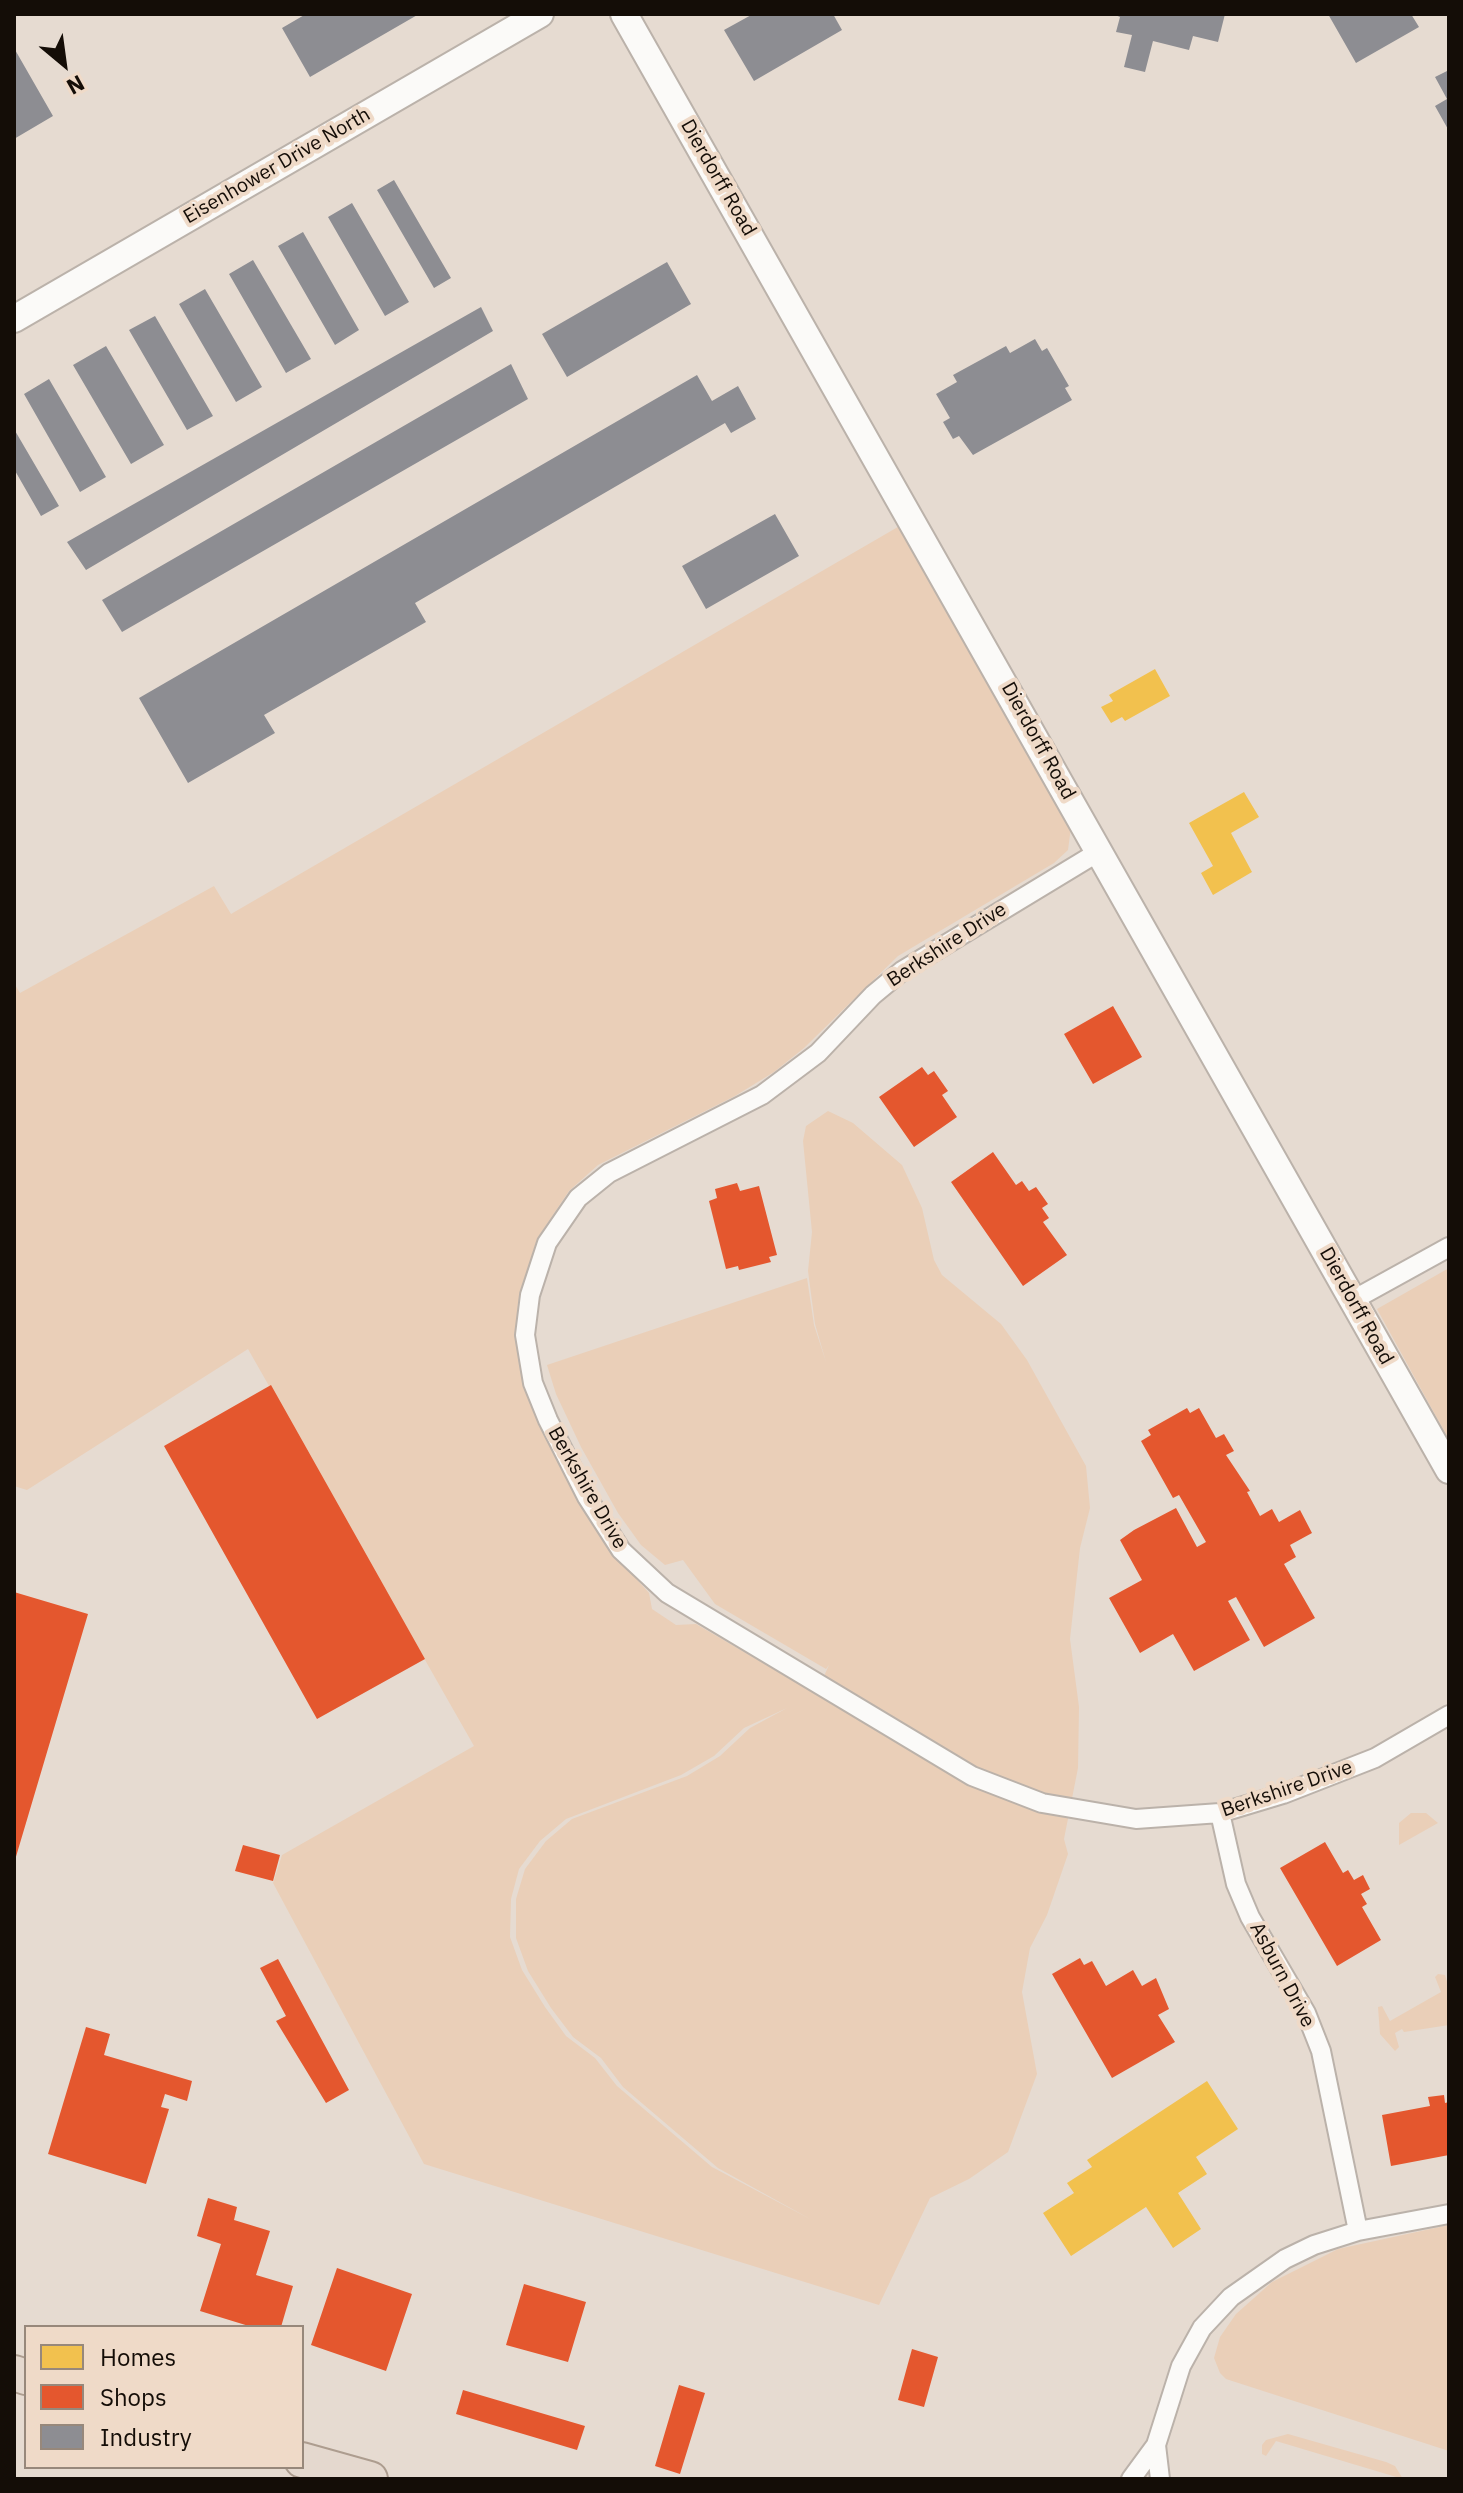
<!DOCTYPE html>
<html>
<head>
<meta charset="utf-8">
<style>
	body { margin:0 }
	#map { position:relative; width:1463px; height:2493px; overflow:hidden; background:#e6dbd1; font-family:"IBM Plex Sans",sans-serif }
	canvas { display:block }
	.frame { position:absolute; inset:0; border:16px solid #140d07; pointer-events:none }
	.legend { position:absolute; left:24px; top:2325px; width:280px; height:144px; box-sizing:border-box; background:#efdac8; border:2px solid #97887b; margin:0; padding:10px 14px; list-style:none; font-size:24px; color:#140d07 }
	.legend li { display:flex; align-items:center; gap:16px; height:40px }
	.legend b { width:40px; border:2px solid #97887b }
	.north { position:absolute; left:24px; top:24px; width:80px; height:80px; -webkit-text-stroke:6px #efdac8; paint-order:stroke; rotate:151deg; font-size:22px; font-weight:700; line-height:32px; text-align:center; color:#140d07 }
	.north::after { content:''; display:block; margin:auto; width:28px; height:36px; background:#140d07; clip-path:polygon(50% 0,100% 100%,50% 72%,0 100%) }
</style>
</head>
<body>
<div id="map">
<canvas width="1463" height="2493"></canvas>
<div class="frame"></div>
<ul class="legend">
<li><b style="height:22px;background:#f2c14e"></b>Homes</li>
<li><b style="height:22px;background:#e4572e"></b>Shops</li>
<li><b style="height:22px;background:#8d8d92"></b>Industry</li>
</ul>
<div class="north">N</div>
</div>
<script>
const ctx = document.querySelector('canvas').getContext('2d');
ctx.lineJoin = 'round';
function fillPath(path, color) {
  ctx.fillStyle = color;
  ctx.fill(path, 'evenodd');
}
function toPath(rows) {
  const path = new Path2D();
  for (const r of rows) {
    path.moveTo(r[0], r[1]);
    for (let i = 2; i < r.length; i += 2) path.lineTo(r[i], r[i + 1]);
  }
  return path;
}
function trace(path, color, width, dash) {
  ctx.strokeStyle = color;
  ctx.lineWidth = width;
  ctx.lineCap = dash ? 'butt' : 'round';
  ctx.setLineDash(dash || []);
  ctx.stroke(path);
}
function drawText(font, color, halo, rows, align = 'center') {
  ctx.font = font + ' "IBM Plex Sans",sans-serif';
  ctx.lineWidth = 8;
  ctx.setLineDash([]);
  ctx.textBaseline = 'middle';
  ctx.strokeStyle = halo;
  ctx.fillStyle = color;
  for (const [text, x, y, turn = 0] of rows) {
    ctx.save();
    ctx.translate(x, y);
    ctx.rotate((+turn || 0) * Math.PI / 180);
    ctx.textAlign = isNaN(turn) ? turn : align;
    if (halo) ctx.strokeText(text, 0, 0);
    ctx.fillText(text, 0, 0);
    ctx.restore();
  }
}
fillPath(toPath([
	[903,524,1071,827,1068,850,1054,863,898,956,804,1048,774,1072,735,1096,598,1165,569,1191,537,1239,518,1303,516,1334,523,1385,552,1452,607,1546,649,1593,652,1609,676,1625,696,1624,811,1691,820,1685,829,1665,826,1669,715,1604,683,1560,665,1565,641,1545,618,1513,581,1447,556,1394,547,1365,807,1278,814,1325,826,1362,815,1324,808,1271,812,1232,803,1141,806,1126,828,1111,853,1123,902,1165,922,1208,934,1260,942,1275,1001,1324,1027,1360,1086,1466,1090,1508,1080,1548,1070,1639,1079,1707,1078,1768,1064,1839,1068,1854,1047,1915,1030,1948,1022,1992,1037,2074,1008,2152,969,2179,930,2198,879,2305,424,2164,273,1883,282,1855,474,1746,248,1349,27,1490,14,1486,14,983,20,993,214,886,231,914],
	[787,1708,750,1728,720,1756,687,1776,572,1819,546,1841,525,1869,516,1899,516,1938,528,1971,551,2008,573,2037,601,2058,623,2087,718,2168,812,2220,712,2167,617,2086,595,2058,566,2036,545,2007,522,1970,510,1937,511,1899,519,1869,540,1841,566,1819,681,1775,714,1756,744,1728],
	[1449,1268,1449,1440,1377,1309],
	[1411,1813,1426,1813,1438,1823,1399,1845,1399,1823],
	[1438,1974,1445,1975,1449,1988,1449,2025,1404,2032,1402,2029,1395,2033,1399,2047,1395,2051,1380,2034,1378,2007,1382,2006,1390,2021,1441,1992,1435,1977],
	[1449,2225,1449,2451,1226,2379,1220,2373,1214,2358,1220,2337,1236,2314,1272,2282,1338,2249],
	[1288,2434,1386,2462,1395,2466,1403,2479,1276,2441,1266,2456,1262,2454,1262,2445,1266,2440]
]), '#eacfb8');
fillPath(toPath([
	[1155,669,1170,696,1125,721,1122,717,1111,723,1101,707,1113,701,1109,695],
	[1244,792,1259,817,1231,833,1252,872,1213,895,1201,873,1213,866,1189,823],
	[1207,2081,1238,2129,1196,2157,1207,2174,1178,2193,1201,2229,1173,2248,1146,2207,1071,2256,1043,2213,1074,2193,1067,2183,1092,2167,1087,2160]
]), '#f2c14e');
fillPath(toPath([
	[1113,1006,1142,1057,1093,1084,1064,1034],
	[922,1067,928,1075,934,1071,948,1091,942,1095,957,1117,914,1147,879,1097],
	[993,1152,1016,1185,1022,1181,1029,1191,1036,1187,1048,1204,1042,1208,1049,1218,1043,1222,1067,1255,1023,1286,951,1182],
	[737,1183,740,1191,759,1186,777,1255,769,1257,771,1262,739,1270,738,1266,726,1269,709,1201,717,1198,715,1189],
	[271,1385,425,1659,317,1719,164,1446],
	[1187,1408,1190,1413,1199,1408,1216,1438,1224,1434,1234,1451,1226,1455,1250,1491,1247,1492,1260,1516,1272,1509,1279,1522,1300,1510,1312,1533,1290,1545,1296,1557,1284,1564,1315,1618,1264,1647,1236,1597,1228,1601,1250,1640,1194,1671,1173,1634,1140,1653,1109,1598,1142,1580,1120,1540,1134,1530,1176,1508,1197,1547,1206,1542,1179,1495,1173,1498,1141,1441,1151,1435,1148,1430],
	[14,1592,88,1614,15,1860,14,1860],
	[1325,1842,1343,1873,1348,1870,1354,1880,1363,1875,1370,1889,1361,1894,1367,1904,1362,1907,1381,1940,1337,1966,1280,1868],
	[243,1845,280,1855,273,1881,235,1871],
	[1080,1958,1084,1965,1092,1961,1106,1986,1133,1970,1142,1986,1156,1978,1169,2009,1158,2015,1175,2042,1112,2078,1052,1974],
	[278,1959,349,2090,326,2103,276,2021,286,2016,260,1968],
	[86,2027,110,2034,104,2055,192,2081,187,2101,165,2094,161,2107,169,2109,146,2184,48,2154],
	[1444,2095,1445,2103,1449,2102,1449,2155,1391,2166,1382,2115,1430,2106,1428,2097],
	[208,2198,237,2207,234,2220,270,2231,256,2275,293,2286,281,2327,252,2327,200,2311,221,2244,197,2236],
	[337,2268,412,2294,386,2371,311,2345],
	[524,2284,586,2302,568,2362,506,2345],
	[912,2349,938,2357,924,2407,898,2400],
	[679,2385,705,2393,680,2474,655,2466],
	[463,2390,585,2426,577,2450,456,2414]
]), '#e4572e');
fillPath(toPath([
	[306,14,419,14,310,77,282,28],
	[753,14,833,14,842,30,754,81,724,30],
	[1113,14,1225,14,1218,42,1193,36,1189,50,1153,41,1145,72,1124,67,1132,35,1116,32,1120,17],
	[1328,14,1411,14,1419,27,1356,63],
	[14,48,53,116,14,139],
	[1449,70,1449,131,1435,106,1447,99,1435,77],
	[394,180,451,278,434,288,377,190],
	[352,203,409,302,385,316,328,217],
	[303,232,359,330,335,345,278,246],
	[253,260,311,359,286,373,229,274],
	[667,262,691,304,567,377,542,334],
	[205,289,262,387,236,402,179,304],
	[481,307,493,331,86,570,67,542],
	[155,316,213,416,187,430,129,330],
	[1035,339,1042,351,1047,348,1069,386,1065,388,1072,400,973,455,959,436,953,439,943,422,950,418,936,394,957,382,953,375,1006,346,1010,353],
	[106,346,164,445,131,464,73,365],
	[511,364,528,399,122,632,102,600],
	[697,375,712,401,738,386,756,419,731,433,725,423,415,603,426,622,264,715,275,733,188,783,139,698],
	[49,379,106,477,80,492,24,394],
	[14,429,59,506,41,516,14,469],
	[775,514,799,556,706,609,682,566]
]), '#8d8d92');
const street = toPath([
	[1100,851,902,971,873,995,818,1053,762,1095,609,1173,578,1198,547,1243,530,1295,525,1335,533,1383,548,1420,587,1497,621,1550,667,1593,972,1776,1042,1803,1136,1819,1220,1813,1283,1794,1375,1758,1449,1715],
	[1353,1300,1449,1247],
	[1220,1813,1236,1884,1250,1917,1306,2013,1321,2051,1358,2231],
	[1156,2445,1160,2479],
	[1131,2479,1156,2445,1181,2366,1202,2328,1231,2297,1285,2259,1314,2245,1358,2231,1449,2214]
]);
const secondary = toPath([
	[624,14,1449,1470],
	[14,319,540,14]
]);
const highway = toPath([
	[14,2373,26,2377],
	[302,2460,370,2479]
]);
trace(street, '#bbb2aa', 22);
trace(secondary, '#bbb2aa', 30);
trace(highway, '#ad9d8f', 38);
trace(street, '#fbfaf8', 18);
trace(secondary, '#fbfaf8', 26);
trace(highway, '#e4d8ce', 34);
drawText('20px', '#140d07', '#efdac8', [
	["Eisenhower Drive North",277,166,-30],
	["Dierdorff Road",718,178,60],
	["Dierdorff Road",1038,741,61],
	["Berkshire Drive",947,945,-33],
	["Dierdorff Road",1356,1306,61],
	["Berkshire Drive",587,1488,60],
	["Berkshire Drive",1287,1789,-19],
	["Asburn Drive",1282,1975,62]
]);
</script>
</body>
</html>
